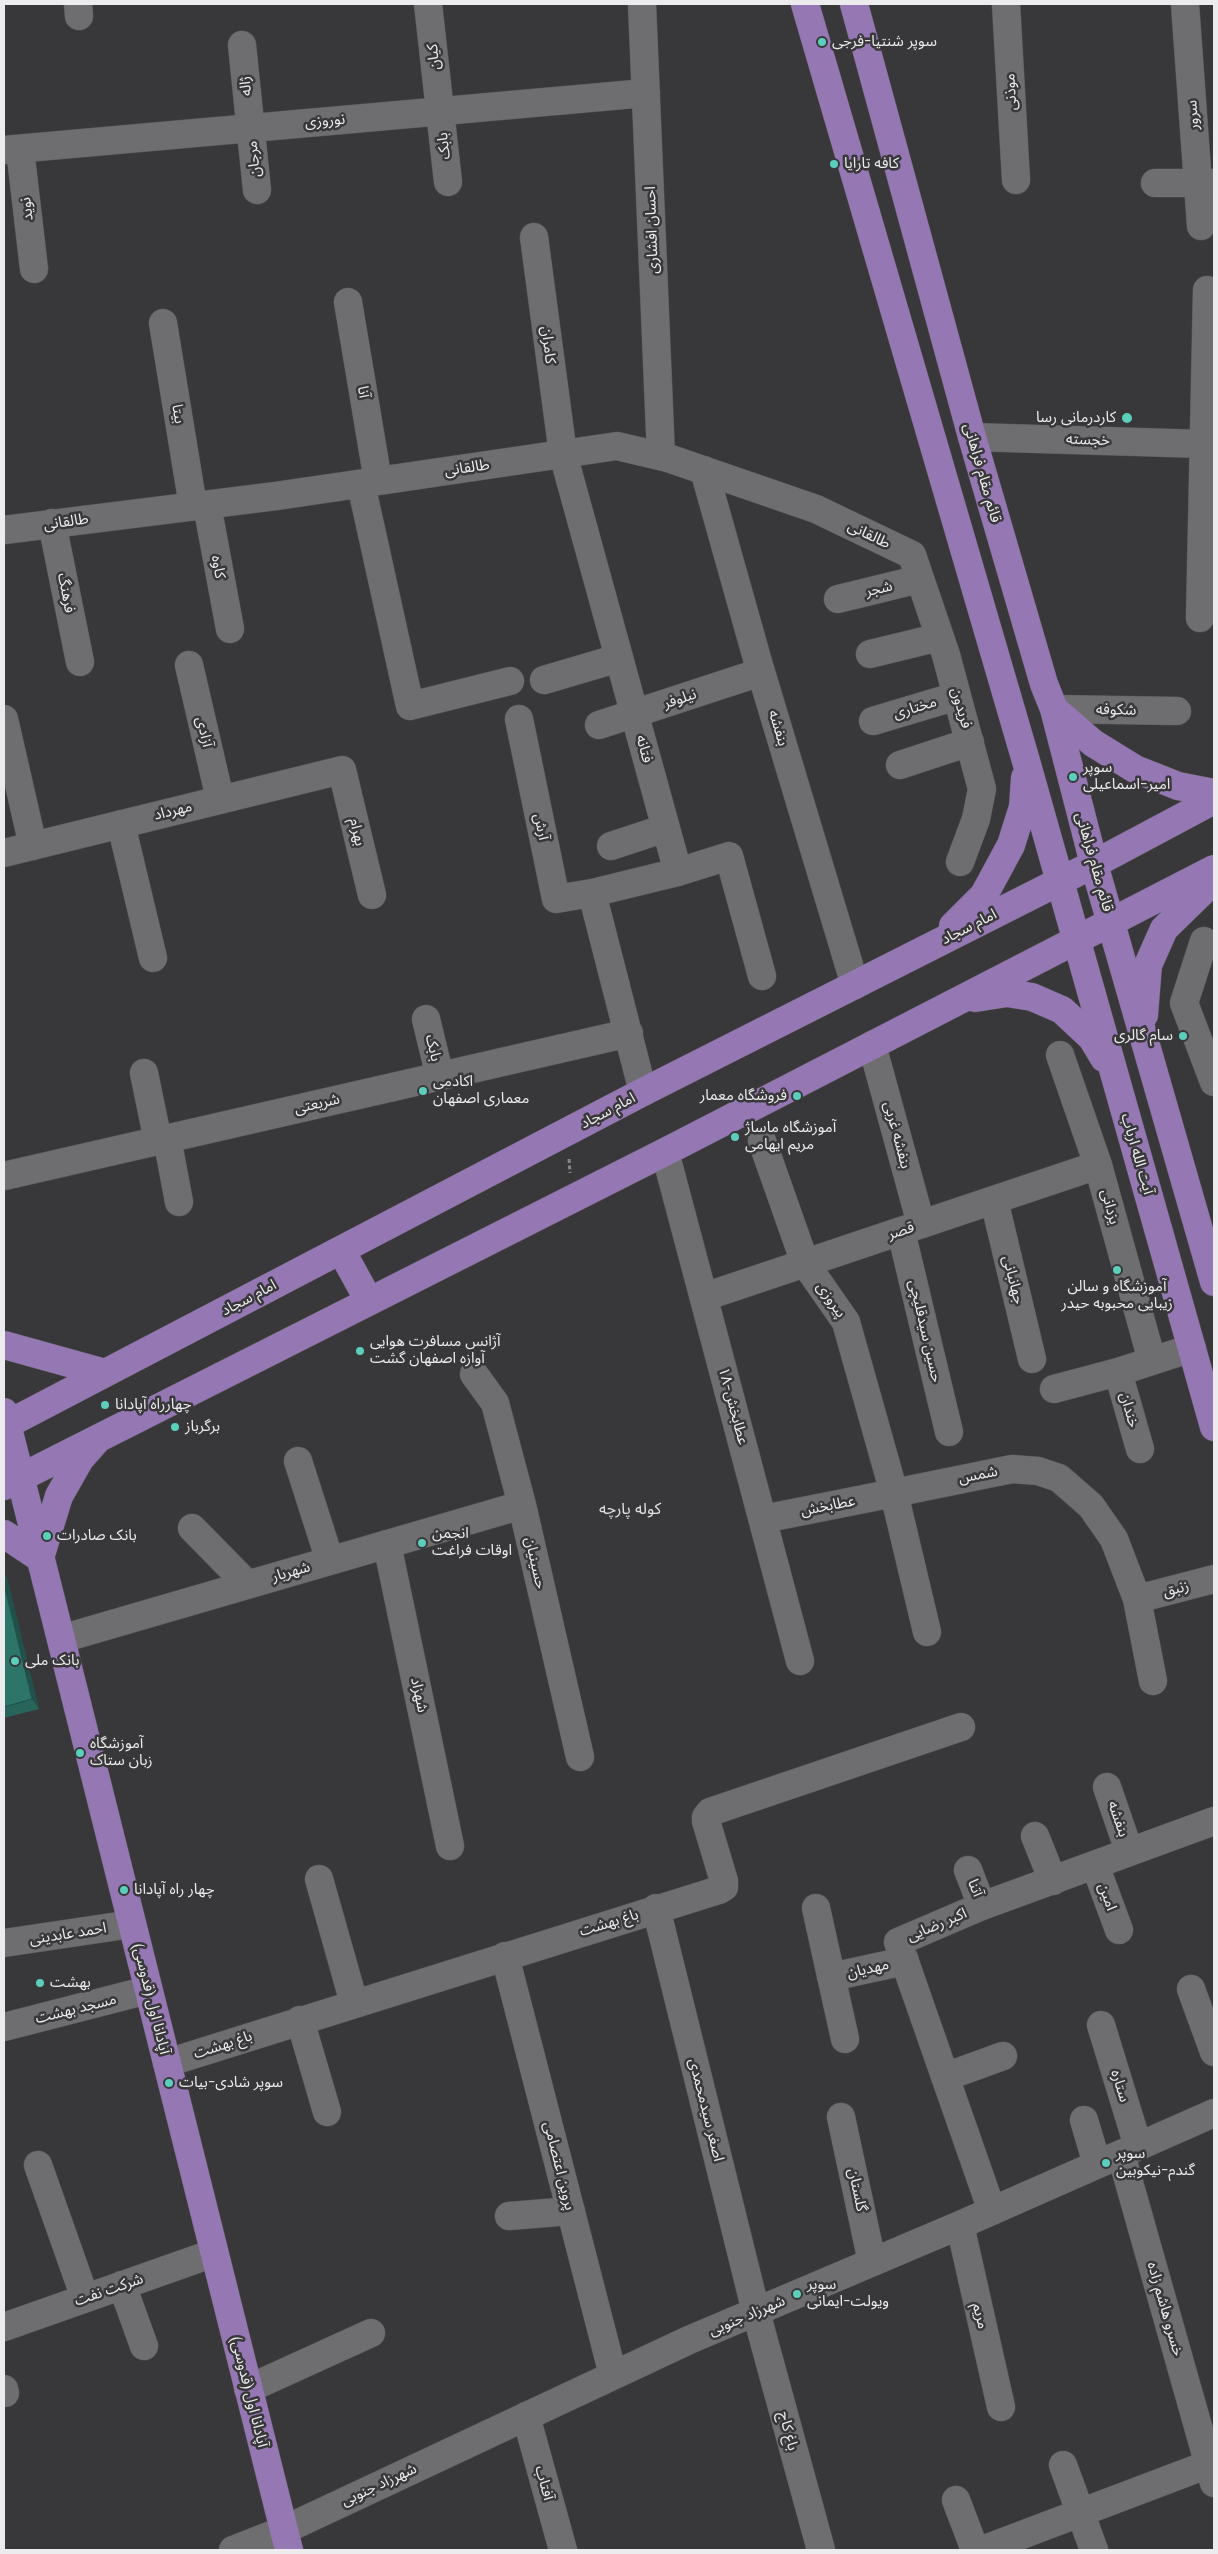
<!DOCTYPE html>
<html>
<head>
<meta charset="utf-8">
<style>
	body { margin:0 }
	#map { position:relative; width:1218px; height:2554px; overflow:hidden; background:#38373a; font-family:Lora,serif }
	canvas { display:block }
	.frame { position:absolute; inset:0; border:5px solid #ecebed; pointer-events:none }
</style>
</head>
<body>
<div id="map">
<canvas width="1218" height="2554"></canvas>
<div class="frame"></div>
</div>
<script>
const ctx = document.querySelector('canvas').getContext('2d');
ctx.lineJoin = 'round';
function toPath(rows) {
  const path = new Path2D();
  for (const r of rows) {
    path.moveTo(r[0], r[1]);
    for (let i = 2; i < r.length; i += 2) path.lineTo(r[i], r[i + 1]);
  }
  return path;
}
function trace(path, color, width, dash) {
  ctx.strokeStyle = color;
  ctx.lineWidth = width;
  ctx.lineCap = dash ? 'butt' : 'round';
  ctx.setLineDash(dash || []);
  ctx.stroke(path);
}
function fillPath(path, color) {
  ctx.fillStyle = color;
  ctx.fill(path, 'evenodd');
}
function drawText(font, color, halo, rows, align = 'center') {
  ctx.font = font + ' Lora,"Noto Sans Arabic",serif';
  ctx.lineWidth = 5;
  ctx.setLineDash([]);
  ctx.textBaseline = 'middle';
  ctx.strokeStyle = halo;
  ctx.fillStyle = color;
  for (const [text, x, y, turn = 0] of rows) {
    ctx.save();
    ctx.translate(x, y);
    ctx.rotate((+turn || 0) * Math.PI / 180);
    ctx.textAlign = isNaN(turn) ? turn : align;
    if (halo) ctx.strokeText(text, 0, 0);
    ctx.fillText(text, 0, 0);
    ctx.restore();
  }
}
const minor = toPath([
	[78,4,79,16],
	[428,4,448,182],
	[642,4,661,456],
	[1006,4,1016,180],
	[1185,4,1201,226],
	[242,45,257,190],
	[20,149,34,269],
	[4,150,646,93],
	[1155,183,1214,183],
	[534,237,563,454,678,872,729,856,762,976],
	[348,302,378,481],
	[163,323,193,506],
	[972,437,1204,444],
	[704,470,758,662,855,985],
	[361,484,410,706,510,681],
	[207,505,230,629],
	[52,523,80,662],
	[4,530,276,496,617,446,668,458,816,509,912,555,946,655,982,789,976,819,960,862],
	[838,599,920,579],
	[1200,618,1207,290],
	[870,654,940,637],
	[189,665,220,799],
	[544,680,619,658],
	[1054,709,1177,711],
	[4,719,33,846],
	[519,719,556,899,592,893,643,1092],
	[873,721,957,696],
	[599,725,761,672],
	[900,765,970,742],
	[121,824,153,958],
	[611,846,666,828],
	[4,853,342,770,372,895],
	[592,893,678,872],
	[1204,941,1184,1003,1214,1082],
	[426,1019,440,1077],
	[872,1045,921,1224],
	[1060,1055,1098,1165,1152,1361],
	[144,1073,158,1141],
	[167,1138,179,1202],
	[762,1141,805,1263,846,1322,894,1493,763,1519],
	[665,1152,800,1661],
	[4,1176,629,1033],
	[994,1200,1032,1359],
	[901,1231,949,1432],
	[704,1297,1098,1165],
	[1118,1372,1140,1449],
	[474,1374,495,1403,522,1505,580,1757],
	[1054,1389,1118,1372,1192,1348],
	[298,1461,330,1561],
	[192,1528,247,1584],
	[387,1544,450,1846],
	[1137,1599,1214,1579],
	[927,1632,894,1493,1012,1469,1038,1471,1059,1478,1091,1506,1114,1539,1137,1599,1153,1681],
	[61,1639,522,1505],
	[1107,1787,1129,1851],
	[1035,1836,1053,1881],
	[1095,1865,1119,1930],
	[968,1870,982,1906],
	[319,1879,354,2003],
	[656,1908,756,2312,821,2550],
	[816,1908,845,2039],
	[4,1943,132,1924],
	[505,1956,613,2375],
	[831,1977,905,1961],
	[1191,1989,1214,2052],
	[300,2020,327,2112],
	[1101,2025,1138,2146],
	[4,2027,148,1990],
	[167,2063,719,1890,724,1887,724,1881,706,1821,706,1817,710,1812,961,1727],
	[945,2077,1003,2056],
	[841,2117,872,2262],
	[1084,2120,1097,2164],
	[1121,2154,1214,2483],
	[38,2165,85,2298],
	[992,2211,898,1942,982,1906,1214,1821],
	[509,2216,571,2211],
	[960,2225,1001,2407],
	[122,2285,144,2346],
	[4,2327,214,2253],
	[4,2389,5,2393],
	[248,2389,371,2333],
	[526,2416,563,2550],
	[1063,2465,1094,2550],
	[956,2500,975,2550],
	[233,2550,284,2530,689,2340,960,2225,1214,2113],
	[982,2550,1209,2464]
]);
const major = toPath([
	[805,4,1026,761,1214,1427],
	[854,4,972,437,1044,684,1054,709,1094,864,1214,1282],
	[1054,709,1093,743,1135,769,1178,786,1214,793],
	[953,926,984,895,1011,845,1023,807,1025,778],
	[975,998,1007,993,1032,997,1062,1010,1092,1038,1104,1058],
	[1144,1015,1148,965,1164,929,1214,880],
	[341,1250,369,1301],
	[4,1345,105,1373],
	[4,1412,289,2550],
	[4,1426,643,1092,1094,864,1214,800],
	[4,1486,665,1152,1214,869],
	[4,1534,40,1558],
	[40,1558,59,1496,80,1459,96,1441]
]);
trace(minor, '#555356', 29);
trace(major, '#555356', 29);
trace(toPath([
	[569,1159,570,1173]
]), '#868588', 3, [4, 2.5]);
trace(minor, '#6e6d70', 28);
trace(major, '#9578b3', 28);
fillPath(toPath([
	[4,1574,7,1578,39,1709,4,1718]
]), '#27645a');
fillPath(toPath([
	[4,1574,7,1578,39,1709,32,1699,4,1584]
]), '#20514a');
const building = toPath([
	[4,1584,32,1699,4,1707,4,1584]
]);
fillPath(building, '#2d7469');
trace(building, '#20514a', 1);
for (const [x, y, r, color] of [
	[822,42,5,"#5bcebc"],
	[834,164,5,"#5bcebc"],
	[1127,418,6,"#5bcebc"],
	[1073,777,5,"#5bcebc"],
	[1183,1036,5,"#5bcebc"],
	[423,1091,5,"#5bcebc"],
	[797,1096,5,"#5bcebc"],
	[735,1137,5,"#5bcebc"],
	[1117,1270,5,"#5bcebc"],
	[360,1351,5,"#5bcebc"],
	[105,1405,5,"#5bcebc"],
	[175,1427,5,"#5bcebc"],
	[47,1536,5,"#5bcebc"],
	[422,1543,5,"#5bcebc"],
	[15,1661,5,"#5bcebc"],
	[80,1753,5,"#5bcebc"],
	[124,1890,5,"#5bcebc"],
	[40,1983,5,"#5bcebc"],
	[169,2083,5,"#5bcebc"],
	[1106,2163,5,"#5bcebc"],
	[797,2294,5,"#5bcebc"]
]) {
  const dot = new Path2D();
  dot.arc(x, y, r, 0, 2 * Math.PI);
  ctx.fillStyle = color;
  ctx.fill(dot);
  trace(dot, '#38373a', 2);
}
drawText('15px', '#ecebed', '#38373a', [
	["سوپر شنتیا-فرجی",832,42],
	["کافه تارایا",844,164],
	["کاردرمانی رسا",1116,418,"right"],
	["سوپر",1083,768],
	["امیر-اسماعیلی",1083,785],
	["سام گالری",1173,1036,"right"],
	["اکادمی",433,1082],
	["معماری اصفهان",433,1099],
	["فروشگاه معمار",787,1096,"right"],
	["آموزشگاه ماساژ",745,1128],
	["مریم ایهامی",745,1145],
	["آموزشگاه و سالن",1117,1287,"center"],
	["زیبایی محبوبه حیدر",1117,1304,"center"],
	["آژانس مسافرت هوایی",370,1342],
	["آوازه اصفهان گشت",370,1359],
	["چهارراه آپادانا",115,1405],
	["برگرباز",185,1427],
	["انجمن",432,1534],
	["اوقات فراغت",432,1551],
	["بانک صادرات",57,1536],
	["بانک ملی",25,1661],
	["آموزشگاه",90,1744],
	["زبان ستاک",90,1761],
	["چهار راه آپادانا",134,1890],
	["بهشت",50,1983],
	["سوپر شادی-بیات",179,2083],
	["سوپر",1116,2154],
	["گندم-نیکوبین",1116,2171],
	["سوپر",807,2285],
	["ویولت-ایمانی",807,2302]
], 'left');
drawText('15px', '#ecebed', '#38373a', [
	["کیان",434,57,-97],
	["ژاله",246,86,-96],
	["موذنی",1011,92,-93],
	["سرور",1193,115,-94],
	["نوروزی",325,121,-5],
	["بابک",444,146,-96],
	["مرجان",254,159,-96],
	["نوید",27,209,-97],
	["احسان افشاری",652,230,-92],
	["کامران",548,345,83],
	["آنا",363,392,80],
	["بیتا",178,414,81],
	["خجسته",1088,440,2],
	["طالقانی",467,468,-8],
	["قائم مقام فراهانی",982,473,74],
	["طالقانی",66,522,-8],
	["طالقانی",869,535,26],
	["کاوه",218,567,80],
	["شجر",879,589,-13],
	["فرهنگ",66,593,79],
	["نیلوفر",680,699,-18],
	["مختاری",915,708,-17],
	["فریدون",961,708,74],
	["شکوفه",1116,710,1],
	["بنفشه",778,728,73],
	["آزادی",204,732,77],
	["فتانه",644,749,75],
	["مهرداد",173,811,-14],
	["آرش",541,827,78],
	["بهرام",357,832,77],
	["قائم مقام فراهانی",1094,862,74],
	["امام سجاد",969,927,-27],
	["بابک",433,1048,77],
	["شریعتی",317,1104,-13],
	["امام سجاد",608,1111,-28],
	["بنفشه غربی",897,1135,75],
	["آیت الله ارباب",1137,1154,74],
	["یزدانی",1110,1207,75],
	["قصر",901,1231,-18],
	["جهانبانی",1013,1280,76],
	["امام سجاد",249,1298,-28],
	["پیروزی",831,1300,55],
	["حسین سیدقلیچی",925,1331,77],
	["۱۸-عطابخش",733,1406,75],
	["خندان",1129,1410,74],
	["شمس",978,1475,-11],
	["عطابخش",828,1506,-11],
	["حسینیان",535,1563,77],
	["شهریار",291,1572,-16],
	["زنبق",1176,1589,-14],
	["شهزاد",419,1695,78],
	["بنفشه",1118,1819,71],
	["آتنا",975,1888,68],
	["امین",1107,1897,70],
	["باغ بهشت",609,1923,-17],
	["اکبر رضایی",937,1925,-23],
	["احمد عابدینی",68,1934,-9],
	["مهدیان",868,1969,-13],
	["آپادانا اول (قدوسی)",151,1999,76],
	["مسجد بهشت",76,2009,-14],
	["باغ بهشت",223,2045,-18],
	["ستاره",1120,2086,73],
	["اصغر سیدمحمدی",706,2110,76],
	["پروین اعتصامی",559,2166,76],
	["گلستان",857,2190,78],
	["شرکت نفت",109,2290,-19],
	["خسرو هاشم زاده",1165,2309,74],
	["شهرزاد جنوبی",747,2316,-23],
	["مریم",980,2316,77],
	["آپادانا اول (قدوسی)",249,2392,76],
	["باغ کاج",788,2431,75],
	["آفتاب",544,2483,75],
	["شهرزاد جنوبی",379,2485,-25]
]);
drawText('16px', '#e1e0e3', '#38373a', [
	["کوله پارچه",630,1509]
]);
</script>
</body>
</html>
